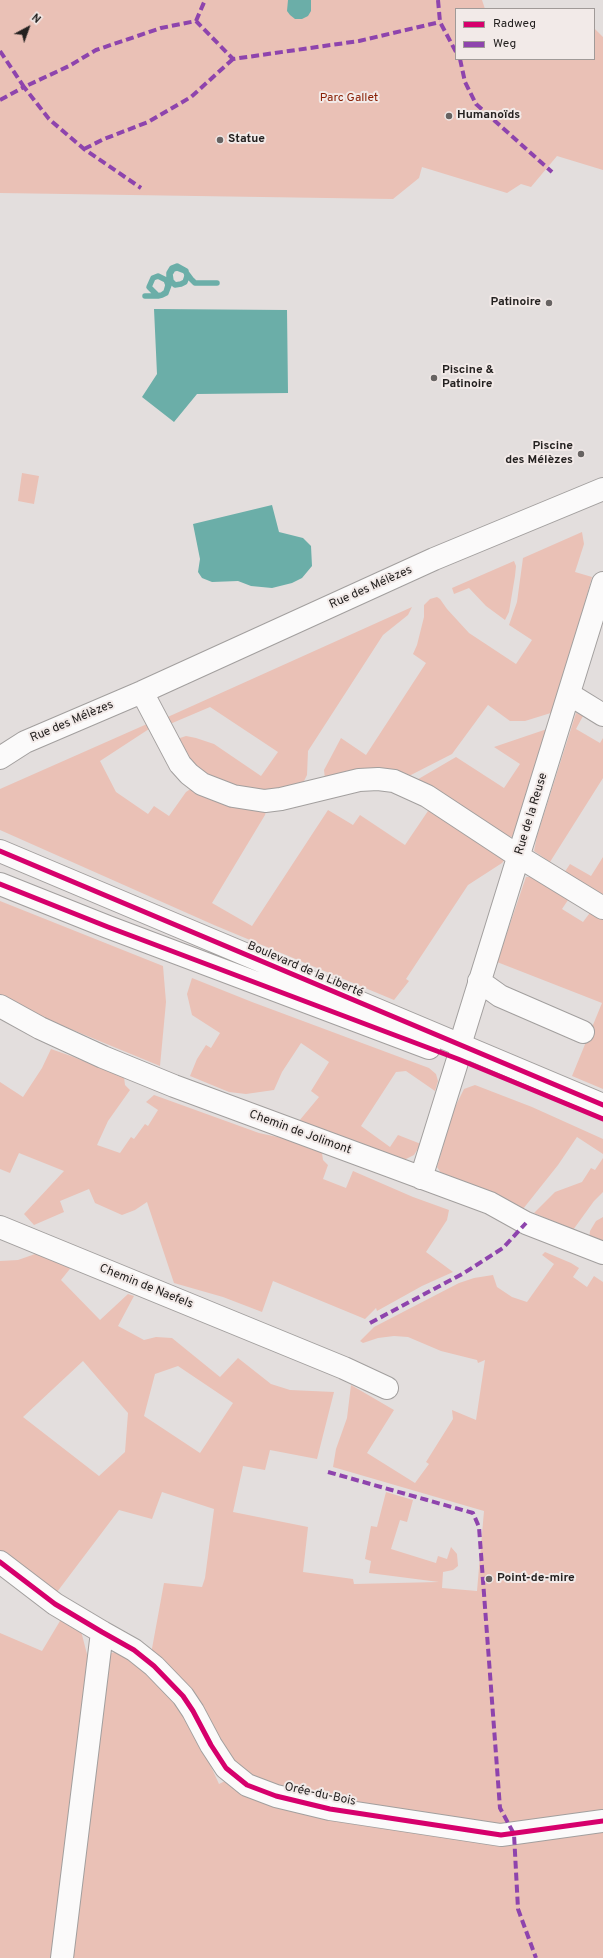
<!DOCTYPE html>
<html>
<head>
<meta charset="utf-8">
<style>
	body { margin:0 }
	#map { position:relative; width:603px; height:1958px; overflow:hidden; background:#e3dedd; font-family:Overpass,sans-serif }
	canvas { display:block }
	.legend { position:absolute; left:455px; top:8px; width:140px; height:52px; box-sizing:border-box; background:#f2eae8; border:1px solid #a09a98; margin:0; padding:5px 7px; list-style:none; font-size:12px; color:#242120 }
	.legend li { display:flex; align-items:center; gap:8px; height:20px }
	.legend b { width:20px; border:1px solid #a09a98 }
	.north { position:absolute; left:8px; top:8px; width:40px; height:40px; -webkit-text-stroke:3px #f2eae8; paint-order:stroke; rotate:41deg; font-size:11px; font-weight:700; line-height:16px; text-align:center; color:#242120 }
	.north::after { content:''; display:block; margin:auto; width:14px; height:18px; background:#242120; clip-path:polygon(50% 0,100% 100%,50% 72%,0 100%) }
</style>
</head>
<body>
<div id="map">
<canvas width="603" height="1958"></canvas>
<ul class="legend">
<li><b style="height:5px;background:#d6006c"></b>Radweg</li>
<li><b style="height:5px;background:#8e44ad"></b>Weg</li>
</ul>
<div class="north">N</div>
</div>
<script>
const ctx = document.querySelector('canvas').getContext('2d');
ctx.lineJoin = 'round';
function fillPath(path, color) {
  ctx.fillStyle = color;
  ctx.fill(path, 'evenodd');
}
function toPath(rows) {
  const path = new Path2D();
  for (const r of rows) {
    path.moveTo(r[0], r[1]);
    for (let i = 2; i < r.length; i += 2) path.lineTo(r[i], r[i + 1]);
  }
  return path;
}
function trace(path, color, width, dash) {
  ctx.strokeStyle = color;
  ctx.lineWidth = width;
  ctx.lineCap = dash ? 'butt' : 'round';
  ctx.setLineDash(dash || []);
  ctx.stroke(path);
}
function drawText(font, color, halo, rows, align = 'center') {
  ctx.font = font + ' Overpass,sans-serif';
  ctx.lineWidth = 4;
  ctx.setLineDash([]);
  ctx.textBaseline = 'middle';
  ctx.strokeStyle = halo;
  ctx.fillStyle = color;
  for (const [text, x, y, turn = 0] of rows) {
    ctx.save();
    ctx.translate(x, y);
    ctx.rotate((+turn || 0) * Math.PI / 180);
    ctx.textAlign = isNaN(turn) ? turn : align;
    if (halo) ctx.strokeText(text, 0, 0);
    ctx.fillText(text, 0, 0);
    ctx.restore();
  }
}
fillPath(toPath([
	[0,0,482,0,485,9,456,9,456,59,594,59,594,28,603,37,603,170,557,156,531,187,521,184,507,193,422,167,419,178,393,199,0,193],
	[22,473,39,476,34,504,18,501],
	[582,532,584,544,575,572,592,577,554,712,525,721,510,721,488,705,452,754,407,777,396,771,372,768,350,771,325,779,324,770,341,738,366,755,426,663,413,654,417,645,424,617,424,605,430,599,437,597,440,599,447,609,469,633,516,664,532,640,509,625,517,602,523,558],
	[514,561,516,566,515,576,509,612,505,620,486,606,469,588,454,594,452,588],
	[412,607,408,615,383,635,308,751,307,775,303,783,265,793,207,779,182,757,176,742,180,738,186,736,196,738,214,744,261,776,278,752,210,707,170,724,161,720],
	[576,713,583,716,576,729,600,743,603,738,603,778,550,862,534,851,537,836],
	[147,724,149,729,100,761,116,792,148,814,154,806,169,816,186,792,192,788,267,808,265,815,212,903,252,926,328,810,353,825,360,815,405,845,430,808,507,857,502,863,468,885,406,979,409,981,394,1000,214,925,0,830,0,789],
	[550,728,518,834,513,837,504,836,415,781,456,757,504,788,520,764,494,747],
	[603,857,603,898,564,873,570,864,591,876],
	[526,877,533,877,570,897,562,909,583,922,592,910,603,919,603,1089,572,1076,602,1003,497,962],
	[0,901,163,966,166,1002,160,1066,34,1014,0,994],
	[192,978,252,1002,429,1068,436,1074,438,1081,435,1091,406,1071,396,1072,361,1126,390,1147,398,1135,421,1144,414,1155,402,1161,299,1121,319,1097,311,1091,329,1062,301,1043,282,1072,274,1090,246,1094,229,1092,190,1076,197,1059,206,1045,211,1048,220,1033,192,1015,187,994],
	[51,1049,71,1056,124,1077,125,1085,130,1090,108,1121,97,1145,120,1153,131,1137,134,1139,145,1124,148,1126,158,1110,146,1102,154,1095,259,1133,296,1141,322,1153,323,1160,328,1165,323,1179,346,1188,353,1171,413,1197,449,1210,447,1220,426,1252,453,1272,422,1286,377,1311,376,1308,365,1319,273,1281,262,1312,223,1297,174,1283,147,1202,135,1210,122,1215,95,1203,89,1189,60,1201,64,1212,34,1225,24,1214,64,1171,19,1153,10,1173,0,1169,0,1082,23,1097,42,1068],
	[475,1085,532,1107,603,1139,603,1154,577,1137,558,1165,523,1209,441,1173,437,1167,453,1111,464,1089],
	[603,1158,603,1192,594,1201,573,1230,534,1213,555,1192,582,1182,591,1168,595,1170],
	[603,1217,603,1240,589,1239,590,1231,596,1221],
	[545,1252,571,1263,579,1268,573,1277,587,1287,594,1276,603,1282,603,1958,68,1958,108,1654,115,1652,137,1661,188,1716,219,1784,225,1781,248,1791,331,1804,247,1777,151,1654,164,1583,202,1587,205,1578,214,1509,162,1492,152,1519,119,1510,54,1596,0,1557,0,1261,18,1260,38,1253,73,1265,61,1280,100,1320,128,1294,134,1296,118,1326,144,1340,156,1337,172,1338,220,1377,238,1358,271,1384,290,1390,334,1392,317,1459,270,1450,265,1470,243,1466,233,1512,308,1527,303,1572,353,1579,354,1584,439,1582,369,1573,371,1561,365,1559,371,1526,377,1527,386,1492,413,1500,407,1522,400,1520,391,1549,436,1563,438,1556,447,1559,451,1547,457,1554,458,1566,453,1570,443,1572,442,1588,477,1591,484,1511,333,1467,336,1449,347,1418,351,1385,394,1410,367,1453,415,1483,429,1464,426,1462,453,1419,452,1410,476,1420,485,1360,478,1363,477,1360,441,1351,408,1337,394,1336,378,1338,363,1343,360,1341,374,1327,459,1283,474,1278,493,1275,497,1287,512,1297,527,1302,554,1264,542,1255],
	[83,1361,128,1413,125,1452,99,1476,23,1417],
	[178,1366,233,1403,200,1453,144,1416,155,1374],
	[63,1616,81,1631,88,1658,56,1958,0,1958,0,1633,42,1651]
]), '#eac1b6');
fillPath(toPath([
	[288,0,311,0,311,11,308,16,302,19,295,19,290,15,287,11],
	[154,309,287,310,288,393,197,394,174,422,142,397,157,374],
	[272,505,279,532,303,538,311,546,312,566,302,578,292,583,272,588,251,586,238,581,212,582,202,578,198,572,200,559,193,524]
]), '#6baea8');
trace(toPath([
	[145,296,156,296,162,295,166,292,168,285,166,280,158,276,153,278,149,287,158,296,162,295,166,293,169,285,169,273,172,268,177,266,186,271,187,276,185,282,181,284,175,285,171,281,170,274,173,269,177,268,185,271,191,279,195,283,217,283]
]), '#6baea8', 5.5);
const minor = toPath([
	[142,692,180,764,189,774,202,784,233,796,265,801,281,799,359,780,378,779,394,781,427,796,518,856,603,908],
	[569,694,603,715],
	[0,758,25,742,142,692,434,559,603,489],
	[479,981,500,996,583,1032],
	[0,1006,40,1028,103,1057,174,1086,490,1203,526,1223,603,1253],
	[460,1045,603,583],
	[421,1178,458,1059],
	[0,1227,344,1368,387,1388],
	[0,1562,55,1604,102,1632,134,1650,154,1666,183,1696,193,1711,211,1745,226,1768,247,1785,276,1796,330,1809,501,1835,603,1821],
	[62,1958,102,1632]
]);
const major = toPath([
	[0,851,603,1105],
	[0,884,108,927,429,1048]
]);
trace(minor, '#a29f9e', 24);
trace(major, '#a29f9e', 24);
trace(minor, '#fbfafa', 22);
trace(major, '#fbfafa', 22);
trace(toPath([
	[438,0,440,22,456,52],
	[196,21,205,0],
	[0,51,24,87,69,66,96,50,161,28,196,21,233,59,359,41,440,22],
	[460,59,465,82,476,104,552,172],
	[0,100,24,87,49,119,84,149,141,188],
	[84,149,104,139,148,122,191,97,233,59],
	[370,1323,464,1273,503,1248,526,1223],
	[328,1472,473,1513,479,1527,500,1808,514,1834,518,1909,536,1958]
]), '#8e44ad', 4, [8, 4]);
trace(toPath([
	[0,851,603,1105],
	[0,884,108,927,458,1059,603,1119],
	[0,1562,55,1604,102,1632,134,1650,154,1666,183,1696,193,1711,211,1745,226,1768,247,1785,276,1796,330,1809,501,1835,603,1821]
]), '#d6006c', 5);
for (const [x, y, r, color] of [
	[449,116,4,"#676362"],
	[220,140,4,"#676362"],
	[549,303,4,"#676362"],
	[434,378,4,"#676362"],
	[581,454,4,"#676362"],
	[489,1579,4,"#676362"]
]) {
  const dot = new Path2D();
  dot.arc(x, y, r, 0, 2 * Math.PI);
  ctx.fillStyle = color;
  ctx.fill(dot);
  trace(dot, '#f2eae8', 1.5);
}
drawText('12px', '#892005', '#f2eae8', [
	["Parc Gallet",349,99]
]);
drawText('bold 12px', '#242120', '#f2eae8', [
	["Humanoïds",457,116],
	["Statue",228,140],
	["Patinoire",541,303,"right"],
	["Piscine &",442,371],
	["Patinoire",442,385],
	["Piscine",573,447,"right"],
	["des Mélèzes",573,461,"right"],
	["Point-de-mire",497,1579]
], 'left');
drawText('12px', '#242120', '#f2eae8', [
	["Rue des Mélèzes",371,588,-24],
	["Rue des Mélèzes",72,722,-23],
	["Rue de la Reuse",532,814,-73],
	["Boulevard de la Liberté",305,970,23],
	["Chemin de Jolimont",300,1133,20],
	["Chemin de Naefels",146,1287,22],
	["Orée-du-Bois",320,1795,12]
]);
</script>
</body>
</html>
